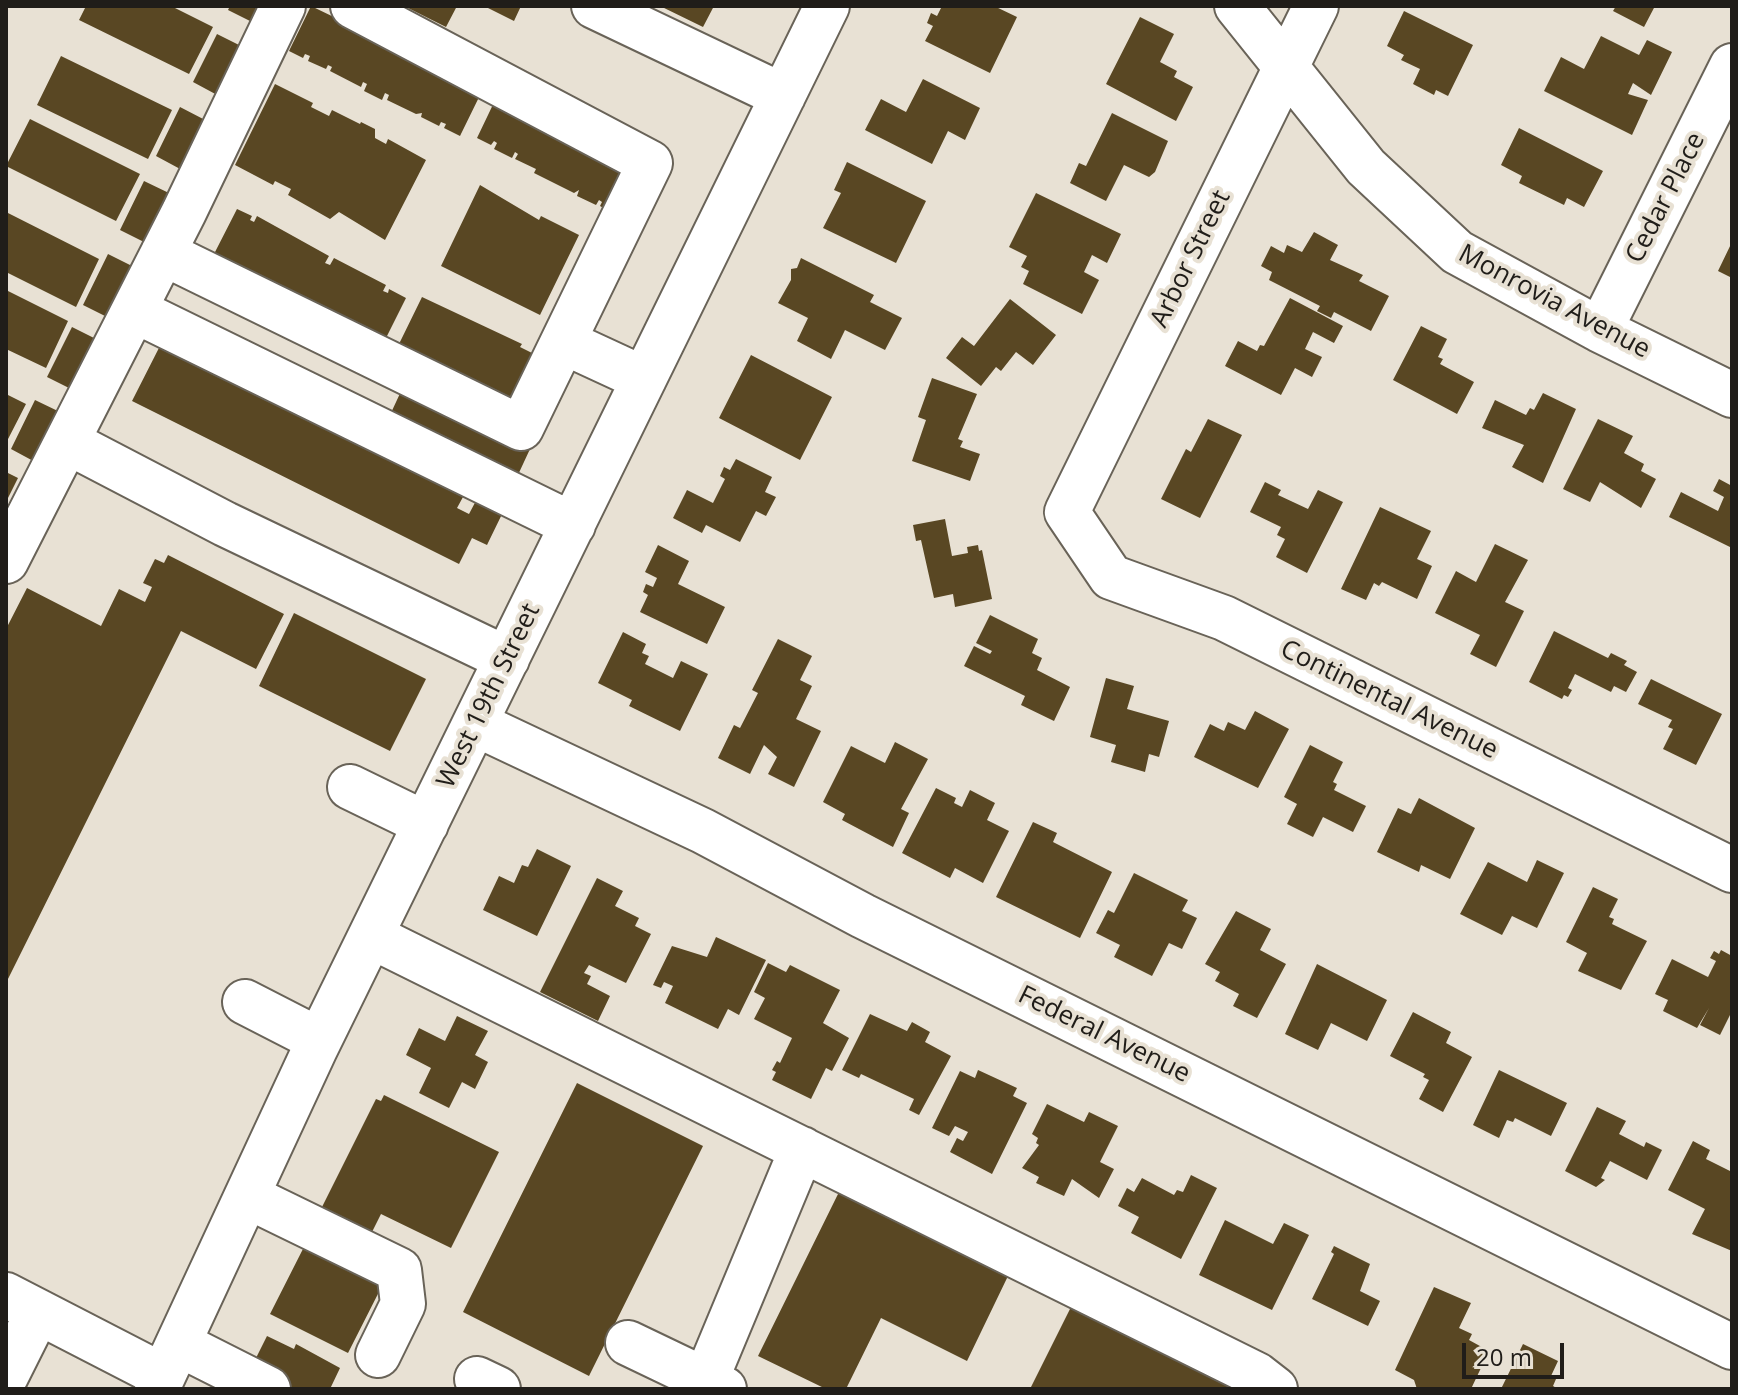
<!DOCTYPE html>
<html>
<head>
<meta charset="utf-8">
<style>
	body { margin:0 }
	#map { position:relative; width:1738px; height:1395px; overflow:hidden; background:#e8e1d4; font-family:"Open Sans",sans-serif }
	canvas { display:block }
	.frame { position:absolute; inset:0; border:8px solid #201d19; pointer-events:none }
	.scale { position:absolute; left:1462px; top:1343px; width:102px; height:36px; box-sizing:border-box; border:4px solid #201d19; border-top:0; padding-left:10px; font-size:24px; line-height:28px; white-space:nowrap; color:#201d19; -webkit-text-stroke:6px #e8e1d4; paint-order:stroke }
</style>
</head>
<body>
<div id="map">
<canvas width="1738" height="1395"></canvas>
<div class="frame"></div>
<div class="scale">20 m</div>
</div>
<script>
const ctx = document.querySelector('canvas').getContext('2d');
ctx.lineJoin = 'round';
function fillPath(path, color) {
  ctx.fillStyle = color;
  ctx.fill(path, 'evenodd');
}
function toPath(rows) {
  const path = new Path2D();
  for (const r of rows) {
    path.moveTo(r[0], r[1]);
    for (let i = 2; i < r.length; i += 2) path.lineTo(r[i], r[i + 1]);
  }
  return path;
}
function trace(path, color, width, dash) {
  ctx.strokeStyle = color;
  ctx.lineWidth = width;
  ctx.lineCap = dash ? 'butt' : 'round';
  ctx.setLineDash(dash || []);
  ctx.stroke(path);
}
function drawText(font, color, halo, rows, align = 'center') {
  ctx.font = font + ' "Open Sans",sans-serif';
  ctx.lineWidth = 8;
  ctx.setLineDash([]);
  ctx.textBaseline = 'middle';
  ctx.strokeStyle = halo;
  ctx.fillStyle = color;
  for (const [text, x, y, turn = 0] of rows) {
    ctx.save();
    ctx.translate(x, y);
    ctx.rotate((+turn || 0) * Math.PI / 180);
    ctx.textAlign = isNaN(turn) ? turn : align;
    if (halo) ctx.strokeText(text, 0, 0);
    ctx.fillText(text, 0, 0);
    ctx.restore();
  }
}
fillPath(toPath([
	[86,6,171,6,213,27,189,74,79,20],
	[230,6,263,6,254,23,228,10],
	[311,6,483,89,460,136,444,128,446,124,441,122,439,126,421,117,422,113,416,114,387,100,389,95,385,93,382,100,364,91,367,84,363,82,361,87,330,71,332,67,328,65,326,69,308,61,310,56,305,54,303,58,289,51],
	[404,6,457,6,446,27],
	[484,6,521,6,514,21],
	[660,6,714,6,703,27],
	[942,6,994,6,1017,17,990,73,925,41,933,26,927,23,931,13,937,16],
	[1616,6,1655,6,1644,27,1613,11],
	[1404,11,1473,45,1448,96,1436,90,1434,95,1413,84,1420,69,1401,60,1404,55,1387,46],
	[1140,17,1174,34,1160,62,1177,71,1174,77,1193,87,1176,121,1106,84],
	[217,34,243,47,219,96,193,82],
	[1601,36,1639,55,1647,40,1672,52,1651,95,1633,83,1628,94,1648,100,1632,135,1544,91,1561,57,1584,69],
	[61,56,172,110,148,159,37,105],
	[923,79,980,108,965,140,948,131,932,164,865,130,881,99,906,112],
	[275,84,313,103,311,107,329,116,332,110,360,124,361,122,375,129,375,138,386,144,388,139,426,160,385,240,339,212,330,219,288,195,291,189,275,181,273,185,235,165],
	[499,92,640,168,616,215,600,206,602,202,599,200,596,205,577,196,579,190,574,193,534,173,536,169,515,159,518,154,515,152,512,158,494,149,497,143,494,141,491,145,477,138],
	[180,107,207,121,182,170,156,156],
	[1112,113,1168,141,1155,172,1149,177,1124,165,1106,201,1070,183,1079,163,1086,166],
	[30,119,140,174,116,221,6,166],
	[1519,128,1603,171,1584,207,1567,198,1564,205,1519,183,1522,176,1501,165],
	[847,162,926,201,896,263,823,228,841,193,834,190],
	[144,181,171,194,146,243,120,230],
	[480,185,539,220,541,216,579,235,540,315,441,266],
	[1036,193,1121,234,1107,263,1092,255,1084,272,1099,280,1082,314,1023,284,1029,271,1021,267,1027,256,1009,247],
	[237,209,252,216,250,220,254,222,257,216,329,256,325,263,330,265,334,258,386,285,383,291,388,293,389,289,406,298,383,344,214,254],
	[6,212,99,259,76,307,6,272],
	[1314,232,1338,245,1330,260,1363,275,1359,281,1389,296,1371,331,1334,312,1331,318,1317,311,1320,306,1269,280,1272,272,1261,266,1271,246,1284,253,1287,245,1302,252],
	[1732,242,1732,278,1718,271],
	[108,254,134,267,109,318,83,305],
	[801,258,874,295,870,302,902,318,885,350,845,330,831,359,797,341,808,318,778,303,791,280,791,269,797,268],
	[6,290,68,321,46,368,6,349],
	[422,297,522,344,520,347,536,355,514,400,399,344],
	[1290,298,1343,326,1334,343,1313,332,1305,349,1322,357,1312,377,1295,368,1281,395,1225,366,1238,341,1257,351,1260,345,1264,346],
	[1010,299,1056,335,1033,365,1016,352,1001,371,996,367,981,386,946,358,962,337,974,346],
	[1421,326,1447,339,1438,357,1443,359,1440,364,1474,382,1457,414,1393,380],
	[72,327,98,340,73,390,47,377],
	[163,340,469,486,457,508,469,514,478,497,504,510,487,545,472,538,459,564,132,401],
	[751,355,832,397,800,460,719,418],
	[932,378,977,394,958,439,963,441,960,447,980,454,970,481,912,461,926,420,918,417],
	[403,387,530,449,517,477,390,415],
	[1543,393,1576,409,1543,483,1512,467,1524,445,1482,428,1495,400,1526,415,1530,408,1534,410],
	[6,394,26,404,6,443],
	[35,400,62,413,37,463,11,449],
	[1208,419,1242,435,1200,518,1161,499,1186,449,1191,452],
	[1598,419,1633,436,1624,453,1644,464,1641,471,1656,479,1641,508,1600,482,1590,502,1563,489],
	[736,459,772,477,765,492,776,497,766,516,756,511,740,542,706,525,702,533,673,518,687,490,713,503,725,479,720,476,724,467,730,470],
	[6,472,18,478,6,502],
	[1719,479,1732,486,1732,548,1669,517,1681,492,1718,511,1724,497,1713,491],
	[1265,482,1281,490,1278,495,1308,509,1318,490,1343,502,1307,573,1276,557,1285,539,1277,535,1281,527,1250,512],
	[1380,507,1431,531,1417,559,1432,566,1417,599,1382,582,1379,586,1374,583,1366,600,1341,589],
	[945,519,952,556,968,553,967,547,978,545,979,551,982,550,992,599,955,607,953,594,934,598,921,540,916,541,913,525],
	[1495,544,1528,560,1505,602,1524,611,1496,667,1470,654,1480,635,1435,613,1456,571,1476,582],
	[658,545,689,561,678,584,725,607,707,644,640,612,648,595,643,592,646,584,653,587,657,578,645,572],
	[168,555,284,614,256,669,181,631,6,983,6,629,27,588,101,626,119,589,145,602,152,587,143,583,155,559,164,563],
	[294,613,426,679,390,751,259,686],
	[990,615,1038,639,1032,653,1042,658,1037,670,1070,687,1054,721,1021,705,1025,696,964,666,974,646,990,654,992,651,976,643],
	[1554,631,1608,658,1611,653,1627,661,1624,665,1637,672,1626,692,1614,686,1611,692,1575,674,1568,688,1572,690,1568,697,1564,695,1562,699,1529,682],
	[623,632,646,644,642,653,649,656,645,664,673,678,681,661,708,674,680,731,629,706,632,700,598,683],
	[778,639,812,656,800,680,812,686,796,719,821,731,794,787,768,774,777,757,764,745,750,774,718,758,734,725,740,728,758,693,752,690],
	[1106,678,1134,686,1127,709,1169,721,1159,757,1149,754,1145,772,1111,762,1116,745,1090,737],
	[1651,679,1722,714,1696,765,1663,749,1673,729,1668,727,1672,720,1638,704],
	[1255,711,1289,729,1258,788,1194,757,1210,724,1224,731,1228,722,1245,730],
	[895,742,928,759,901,809,909,813,893,847,842,820,845,814,823,802,851,746,885,763],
	[1310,745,1343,762,1333,782,1337,784,1334,790,1366,806,1353,832,1323,817,1313,837,1287,824,1297,804,1284,797],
	[936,788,956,798,954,803,962,807,970,790,995,803,987,820,1009,831,983,883,955,868,950,878,902,853],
	[1419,798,1475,828,1450,879,1421,865,1419,872,1377,852,1398,808,1411,814],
	[1033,822,1057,833,1053,842,1112,872,1080,938,996,897],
	[537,849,571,866,537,936,483,910,499,876,514,883,522,865,528,867],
	[1537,860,1564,873,1537,928,1512,916,1502,935,1460,914,1488,862,1527,882],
	[1134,873,1188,900,1182,911,1197,918,1182,949,1169,943,1152,976,1114,957,1120,945,1096,933,1108,910,1114,913],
	[597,878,623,891,615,906,639,918,635,926,651,934,626,983,589,965,584,973,591,976,587,984,610,996,598,1021,540,992],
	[1593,887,1618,899,1609,917,1614,919,1612,924,1647,941,1621,990,1578,971,1587,953,1566,942],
	[1236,911,1271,929,1260,950,1286,964,1257,1018,1233,1006,1239,994,1215,981,1220,972,1205,964],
	[716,937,766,960,739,1015,728,1009,718,1029,665,1003,673,986,664,982,661,988,653,985,672,946,707,957],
	[1721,950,1732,956,1732,1011,1720,1035,1700,1025,1709,1008,1697,1028,1663,1011,1668,1000,1655,994,1672,959,1708,977,1716,961,1710,958,1714,951,1719,954],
	[768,963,786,972,790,965,840,990,823,1023,849,1038,832,1071,826,1068,811,1099,772,1080,776,1072,772,1070,777,1061,780,1063,792,1038,754,1019,765,998,754,992],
	[1317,964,1387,1000,1367,1041,1331,1023,1318,1050,1285,1034],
	[1413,1012,1451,1032,1446,1043,1472,1057,1443,1112,1419,1099,1429,1080,1423,1077,1425,1074,1390,1056],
	[870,1014,907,1031,912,1022,930,1032,925,1042,951,1056,919,1115,909,1110,914,1099,861,1074,859,1078,842,1070],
	[457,1016,488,1031,475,1055,488,1062,475,1089,462,1082,449,1108,419,1093,431,1068,406,1055,419,1028,445,1041],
	[978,1070,1017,1088,1013,1096,1027,1103,992,1174,950,1152,957,1138,963,1141,968,1132,955,1126,949,1136,932,1128,960,1071,975,1078],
	[1499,1070,1567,1103,1551,1136,1515,1118,1513,1122,1507,1120,1499,1138,1473,1125],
	[577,1083,703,1146,589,1376,463,1312],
	[384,1095,499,1152,451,1248,381,1214,368,1240,318,1215,376,1099,381,1101],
	[1047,1104,1084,1122,1089,1112,1118,1126,1100,1162,1114,1169,1099,1198,1072,1179,1064,1196,1036,1183,1039,1177,1022,1168,1039,1145,1036,1143,1038,1138,1032,1134],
	[1597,1107,1626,1121,1619,1134,1644,1147,1646,1142,1662,1150,1647,1180,1610,1161,1601,1178,1605,1180,1596,1187,1565,1171],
	[1693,1141,1710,1150,1706,1159,1732,1172,1732,1251,1692,1234,1705,1209,1668,1190],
	[1191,1175,1217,1188,1181,1259,1131,1233,1139,1217,1118,1206,1127,1188,1134,1192,1142,1178,1174,1195,1177,1190,1183,1192],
	[839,1192,1008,1276,967,1361,881,1318,846,1389,826,1389,758,1356],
	[1225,1220,1273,1244,1284,1223,1309,1235,1272,1310,1199,1275],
	[306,1243,384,1282,348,1353,270,1314],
	[1334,1246,1370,1264,1360,1291,1380,1301,1368,1326,1312,1299,1334,1254,1331,1252],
	[1434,1287,1471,1303,1459,1328,1472,1334,1469,1340,1489,1351,1471,1389,1417,1389,1414,1380,1395,1370],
	[1071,1307,1238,1389,1030,1389],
	[267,1336,294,1349,296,1344,340,1368,330,1389,281,1389,250,1370],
	[1523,1344,1558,1361,1551,1376,1556,1379,1553,1386,1558,1389,1501,1389]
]), '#594723');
const minor = toPath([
	[594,6,783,96],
	[1237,6,1366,167,1457,252,1600,330,1732,395],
	[1316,6,1067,512,1111,577,1224,618,1732,870],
	[163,253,521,428,650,163,353,6],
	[134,310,573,525],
	[1600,330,1732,66],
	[564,342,644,379],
	[85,451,225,524,507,659],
	[6,561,184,212,283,6],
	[476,724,703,831,863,916,1732,1347],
	[350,787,426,824],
	[371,936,1257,1375,1275,1389],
	[245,1002,319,1040],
	[247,1196,399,1270,403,1304,378,1355],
	[6,1295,163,1376],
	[628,1343,724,1389],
	[179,1344,268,1389],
	[6,1376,38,1312],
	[477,1379,498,1389],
	[157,1389,315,1049,827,6],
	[702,1389,802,1149]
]);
trace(minor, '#696358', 48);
trace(minor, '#fff', 44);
drawText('26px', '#201d19', '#e8e1d4', [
	["Cedar Place",1666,198,-63],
	["Arbor Street",1191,259,-64],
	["Monrovia Avenue",1554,302,28],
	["West 19th Street",489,696,-64],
	["Continental Avenue",1389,700,26],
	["Federal Avenue",1104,1035,26]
]);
</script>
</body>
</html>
